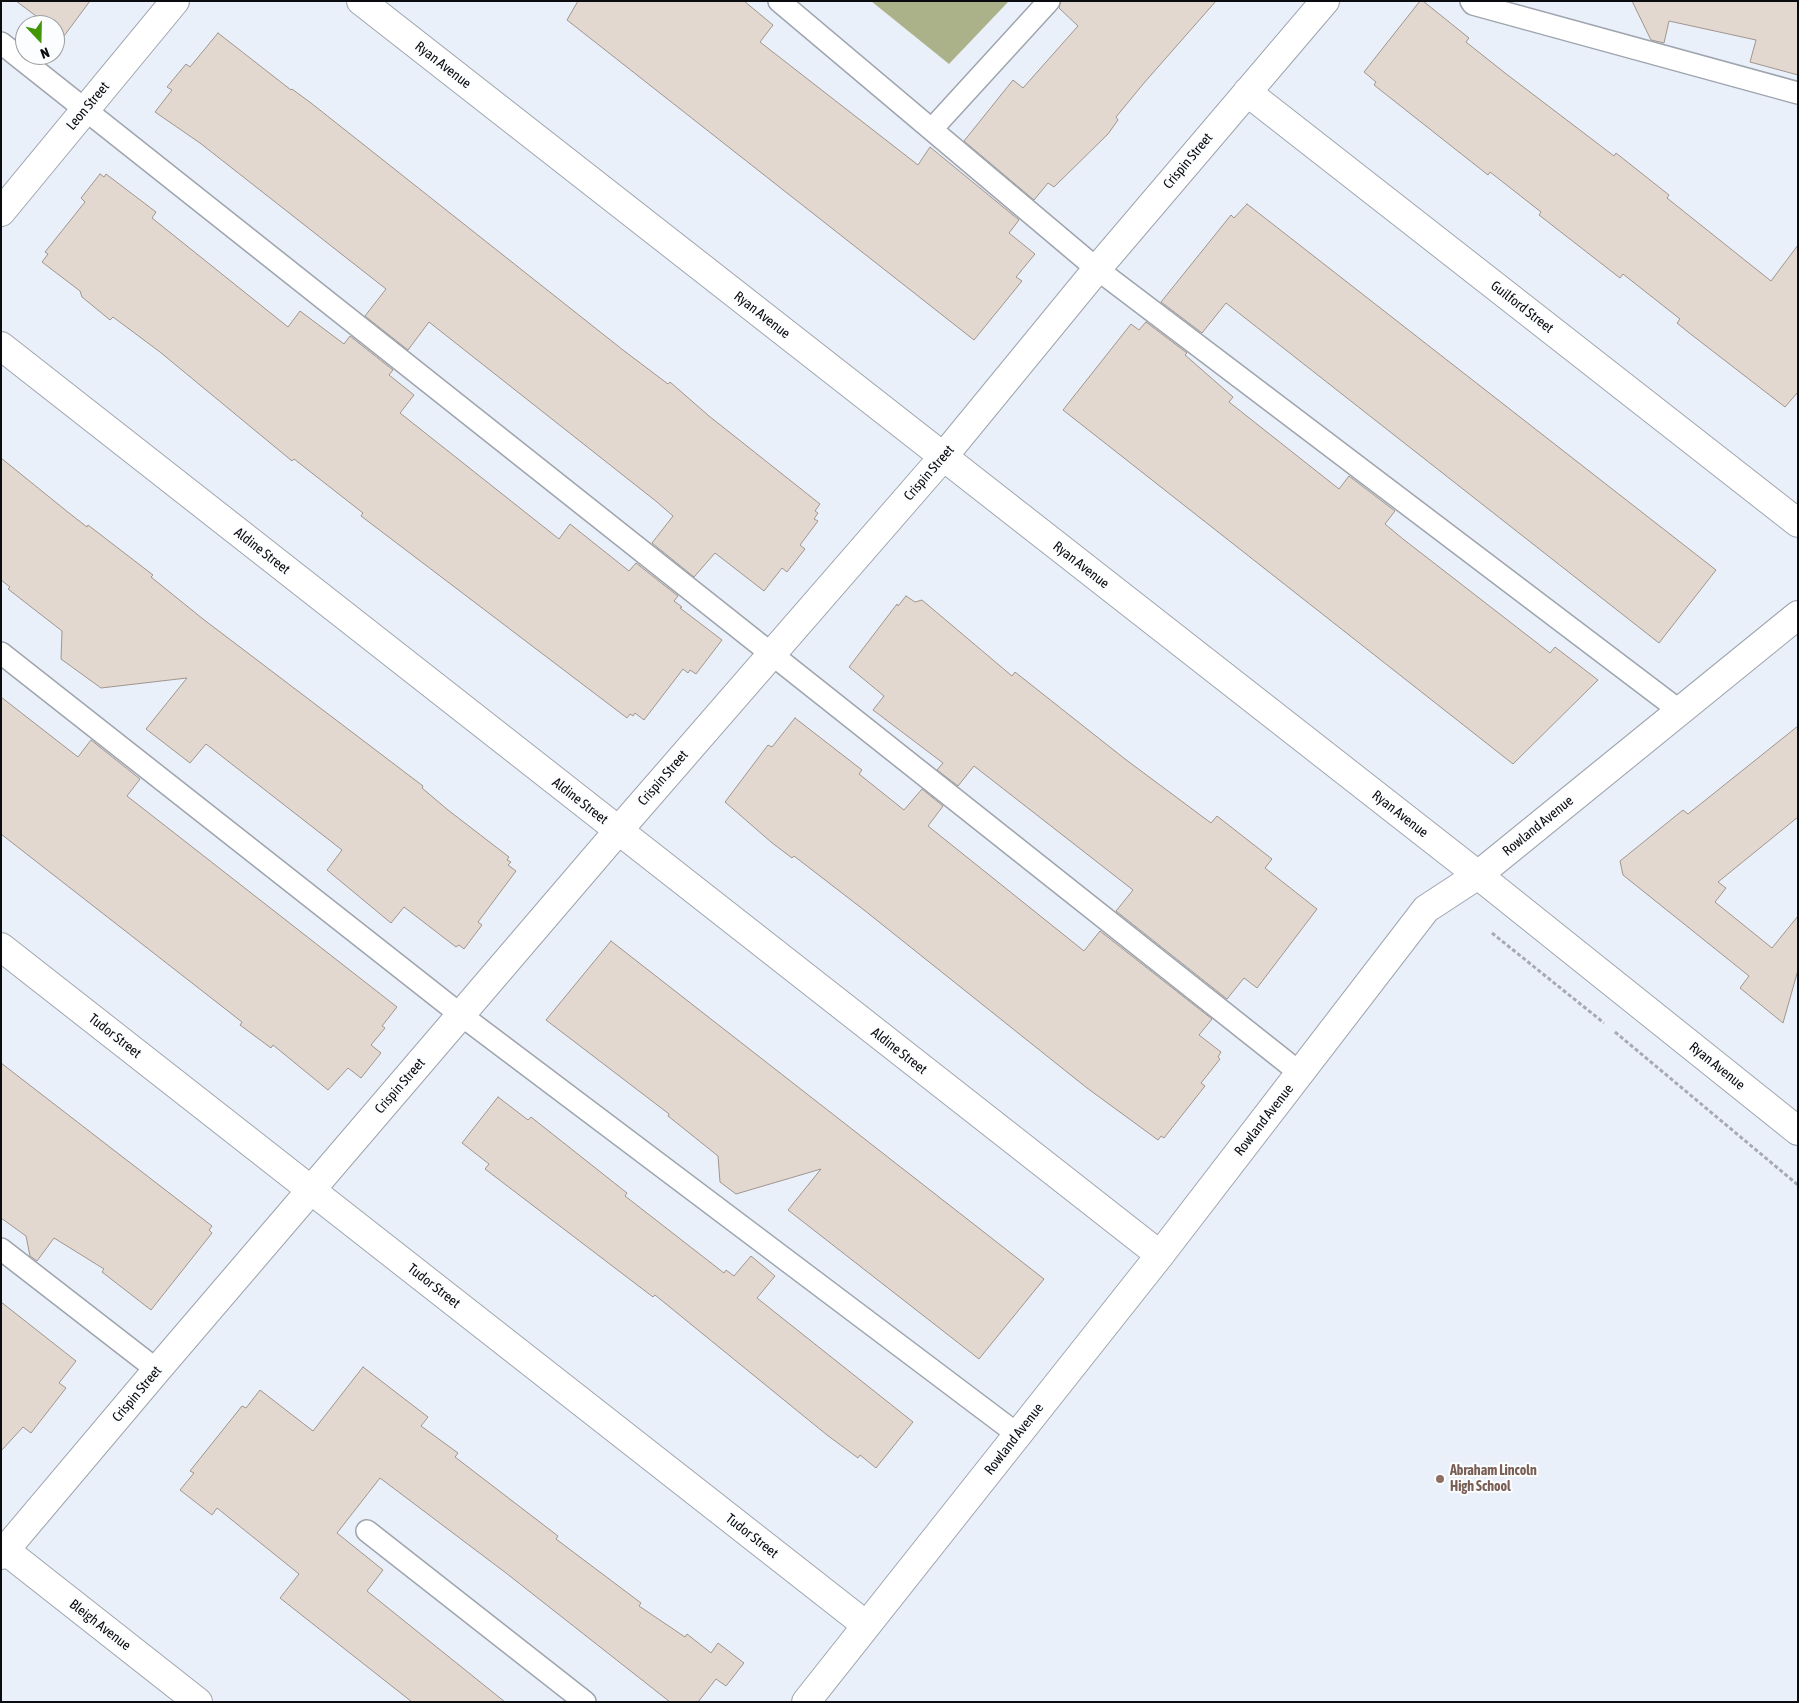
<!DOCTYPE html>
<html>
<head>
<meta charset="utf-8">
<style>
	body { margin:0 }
	#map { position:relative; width:1799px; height:1703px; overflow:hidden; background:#eaf0fa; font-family:"Asap Condensed",sans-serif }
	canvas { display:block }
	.frame { position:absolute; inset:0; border:2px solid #0a0c0f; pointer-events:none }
	.north { position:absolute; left:15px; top:15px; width:50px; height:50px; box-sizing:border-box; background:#fcfdff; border:1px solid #9b9d9f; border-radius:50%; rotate:159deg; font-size:14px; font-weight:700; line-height:20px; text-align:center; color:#0a0c0f }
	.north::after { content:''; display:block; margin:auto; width:18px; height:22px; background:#419606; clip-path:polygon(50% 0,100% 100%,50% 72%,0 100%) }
</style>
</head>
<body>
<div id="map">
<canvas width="1799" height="1703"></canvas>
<div class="frame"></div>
<div class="north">N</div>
</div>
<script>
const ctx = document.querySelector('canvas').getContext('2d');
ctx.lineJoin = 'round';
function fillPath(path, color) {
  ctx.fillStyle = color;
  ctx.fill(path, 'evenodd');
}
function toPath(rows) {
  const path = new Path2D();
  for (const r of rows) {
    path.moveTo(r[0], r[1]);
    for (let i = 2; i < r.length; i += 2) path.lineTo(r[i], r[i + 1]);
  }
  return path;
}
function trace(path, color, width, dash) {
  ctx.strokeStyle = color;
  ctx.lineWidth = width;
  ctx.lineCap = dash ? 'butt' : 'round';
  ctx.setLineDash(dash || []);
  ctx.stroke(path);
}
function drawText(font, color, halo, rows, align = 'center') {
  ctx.font = font + ' "Asap Condensed",sans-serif';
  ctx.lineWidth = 4;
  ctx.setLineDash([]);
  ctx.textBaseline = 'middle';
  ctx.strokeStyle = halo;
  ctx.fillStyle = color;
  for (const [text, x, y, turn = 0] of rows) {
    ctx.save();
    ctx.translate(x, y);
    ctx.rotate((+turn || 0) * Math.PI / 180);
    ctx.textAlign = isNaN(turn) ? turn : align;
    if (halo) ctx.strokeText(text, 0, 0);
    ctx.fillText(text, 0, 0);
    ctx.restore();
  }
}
fillPath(toPath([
	[871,1,1009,1,949,64]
]), '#abb28a');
const building = toPath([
	[16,1,90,1,64,36,55,30,55,25,48,25,16,1],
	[578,1,744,1,773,25,760,42,918,165,930,147,1019,220,1009,233,1035,254,1016,277,1022,281,974,340,567,20,578,1],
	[1061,1,1216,1,1144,83,1116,117,1118,120,1108,134,1054,187,1048,183,1034,200,964,141,1013,80,1023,88,1078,26,1059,8,1061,1],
	[1420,1,1423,1,1469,38,1466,42,1505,73,1614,156,1616,153,1669,195,1667,198,1771,281,1798,245,1798,392,1785,407,1688,332,1677,323,1680,319,1623,274,1620,278,1539,215,1541,212,1490,172,1488,175,1374,85,1376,82,1364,72,1420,1],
	[1632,1,1798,1,1798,75,1750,62,1756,40,1669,21,1664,43,1651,40,1632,1],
	[218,33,291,90,292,89,311,103,623,350,668,384,670,382,709,416,820,504,815,511,818,513,814,519,818,521,800,545,805,549,787,572,782,568,764,591,715,553,694,577,652,543,673,516,657,502,429,322,408,350,365,316,386,289,200,143,155,112,172,90,167,87,186,64,190,67,218,33],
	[100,174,104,177,106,174,156,212,152,218,288,327,300,311,344,344,350,336,393,370,389,375,414,395,400,413,559,539,570,524,629,571,636,563,678,596,674,601,682,607,680,608,722,640,696,674,690,670,688,673,683,669,644,720,635,713,633,716,630,714,627,718,361,516,363,513,294,459,292,461,160,352,113,317,110,320,82,297,80,291,42,262,48,254,45,252,85,202,81,198,100,174],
	[1247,204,1716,570,1659,643,1226,303,1202,333,1161,302,1231,215,1234,218,1247,204],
	[1146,322,1187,353,1185,355,1233,397,1229,402,1339,489,1349,476,1395,511,1385,524,1403,539,1550,653,1555,647,1598,680,1513,764,1063,410,1131,324,1139,330,1146,322],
	[1,458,69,513,87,527,88,525,153,575,151,577,203,619,423,786,422,788,448,810,509,857,507,860,511,862,508,865,516,871,478,922,482,925,464,949,459,945,456,947,404,907,391,923,327,870,342,850,206,744,190,763,146,729,187,678,101,688,61,659,62,631,8,589,10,587,1,580,1,458],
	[906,596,915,602,922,600,1012,676,1015,672,1125,759,1211,823,1217,816,1272,859,1265,868,1317,909,1257,988,1244,978,1227,999,1116,911,1133,890,974,766,958,786,937,770,943,763,873,710,884,696,849,667,897,604,898,606,906,596],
	[1,697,78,757,91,740,140,779,127,796,397,1007,382,1026,385,1028,371,1045,381,1053,361,1078,348,1068,328,1090,273,1045,271,1048,240,1025,242,1022,1,834,1,697],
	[795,718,862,770,859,774,904,810,922,789,943,806,928,826,1084,951,1100,931,1212,1019,1199,1035,1221,1052,1218,1057,1220,1059,1201,1083,1205,1086,1164,1138,1161,1136,1158,1140,1087,1088,864,910,794,856,792,858,771,842,725,802,768,745,772,747,795,718],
	[1798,726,1798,817,1718,882,1726,888,1715,902,1772,948,1798,916,1798,970,1783,1023,1740,988,1749,976,1623,875,1620,861,1683,810,1688,814,1798,726],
	[611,941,1044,1279,979,1359,788,1210,821,1169,736,1194,720,1182,718,1156,668,1116,669,1114,546,1020,611,941],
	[1,1063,212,1226,209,1230,212,1233,151,1310,102,1272,104,1269,54,1238,37,1261,30,1256,26,1236,1,1218,1,1063],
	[498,1097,528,1120,531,1117,627,1193,625,1196,724,1273,726,1270,734,1276,751,1256,775,1276,757,1298,913,1422,876,1468,860,1455,858,1458,827,1435,655,1295,653,1297,485,1169,489,1164,462,1143,498,1097],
	[1,1302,76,1361,59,1383,66,1388,31,1433,23,1427,1,1451,1,1302],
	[363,1367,428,1417,421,1426,458,1453,455,1457,558,1536,556,1539,641,1603,639,1606,685,1637,687,1634,711,1653,718,1643,744,1663,726,1686,716,1679,698,1702,670,1702,506,1573,380,1478,337,1533,383,1570,367,1591,505,1702,412,1702,280,1598,299,1574,217,1508,212,1515,180,1490,194,1473,190,1471,242,1406,246,1408,260,1390,313,1431,363,1367]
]);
fillPath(building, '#e2d8d0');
trace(building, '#9f958e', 1);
const service = toPath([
	[779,1,1097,269,1680,711],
	[1471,1,1473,4,1798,93],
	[1,43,1300,1073],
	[932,129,1049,1],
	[1,653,461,1015,1017,1434],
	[1,1249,157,1370],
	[367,1531,585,1702]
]);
const minor = toPath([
	[1247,92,1798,523],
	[1,212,175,1],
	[1,346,1160,1255],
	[1,947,866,1625],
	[1,1547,198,1702],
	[1,1555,157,1370,618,831,943,457,1097,269,1325,1]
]);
const tertiary = toPath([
	[361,1,1478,875,1798,1131],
	[806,1702,1160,1255,1426,909,1478,875,1798,615]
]);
trace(service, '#9fa5ae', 24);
trace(minor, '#9fa5ae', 30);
trace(tertiary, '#9fa5ae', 30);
trace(toPath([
	[1492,933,1604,1023],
	[1615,1032,1798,1185]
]), '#a6aab2', 3, [4, 2.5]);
trace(service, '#fff', 21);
trace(minor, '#fff', 28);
trace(tertiary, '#fff', 28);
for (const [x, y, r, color] of [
	[1440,1479,5,"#8d6e63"]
]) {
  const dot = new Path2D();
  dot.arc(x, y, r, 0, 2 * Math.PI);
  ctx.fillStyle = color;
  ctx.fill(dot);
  trace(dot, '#fcfdff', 2);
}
drawText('14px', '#0a0c0f', '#fcfdff', [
	["Ryan Avenue",443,65,38],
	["Leon Street",88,106,-50],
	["Crispin Street",1188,161,-50],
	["Guilford Street",1522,307,38],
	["Ryan Avenue",762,315,38],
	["Crispin Street",929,473,-49],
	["Aldine Street",262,551,38],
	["Ryan Avenue",1081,565,38],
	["Crispin Street",663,778,-49],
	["Aldine Street",580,801,38],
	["Ryan Avenue",1400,814,38],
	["Rowland Avenue",1538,826,-39],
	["Tudor Street",115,1036,38],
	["Aldine Street",899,1051,38],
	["Ryan Avenue",1717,1066,39],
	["Crispin Street",400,1086,-49],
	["Rowland Avenue",1264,1120,-52],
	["Tudor Street",434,1286,38],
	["Crispin Street",137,1394,-50],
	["Rowland Avenue",1014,1439,-52],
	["Tudor Street",752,1536,38],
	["Bleigh Avenue",100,1625,38]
]);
drawText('bold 14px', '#785e54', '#fcfdff', [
	["Abraham Lincoln",1450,1471],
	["High School",1450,1487]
], 'left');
</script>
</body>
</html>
